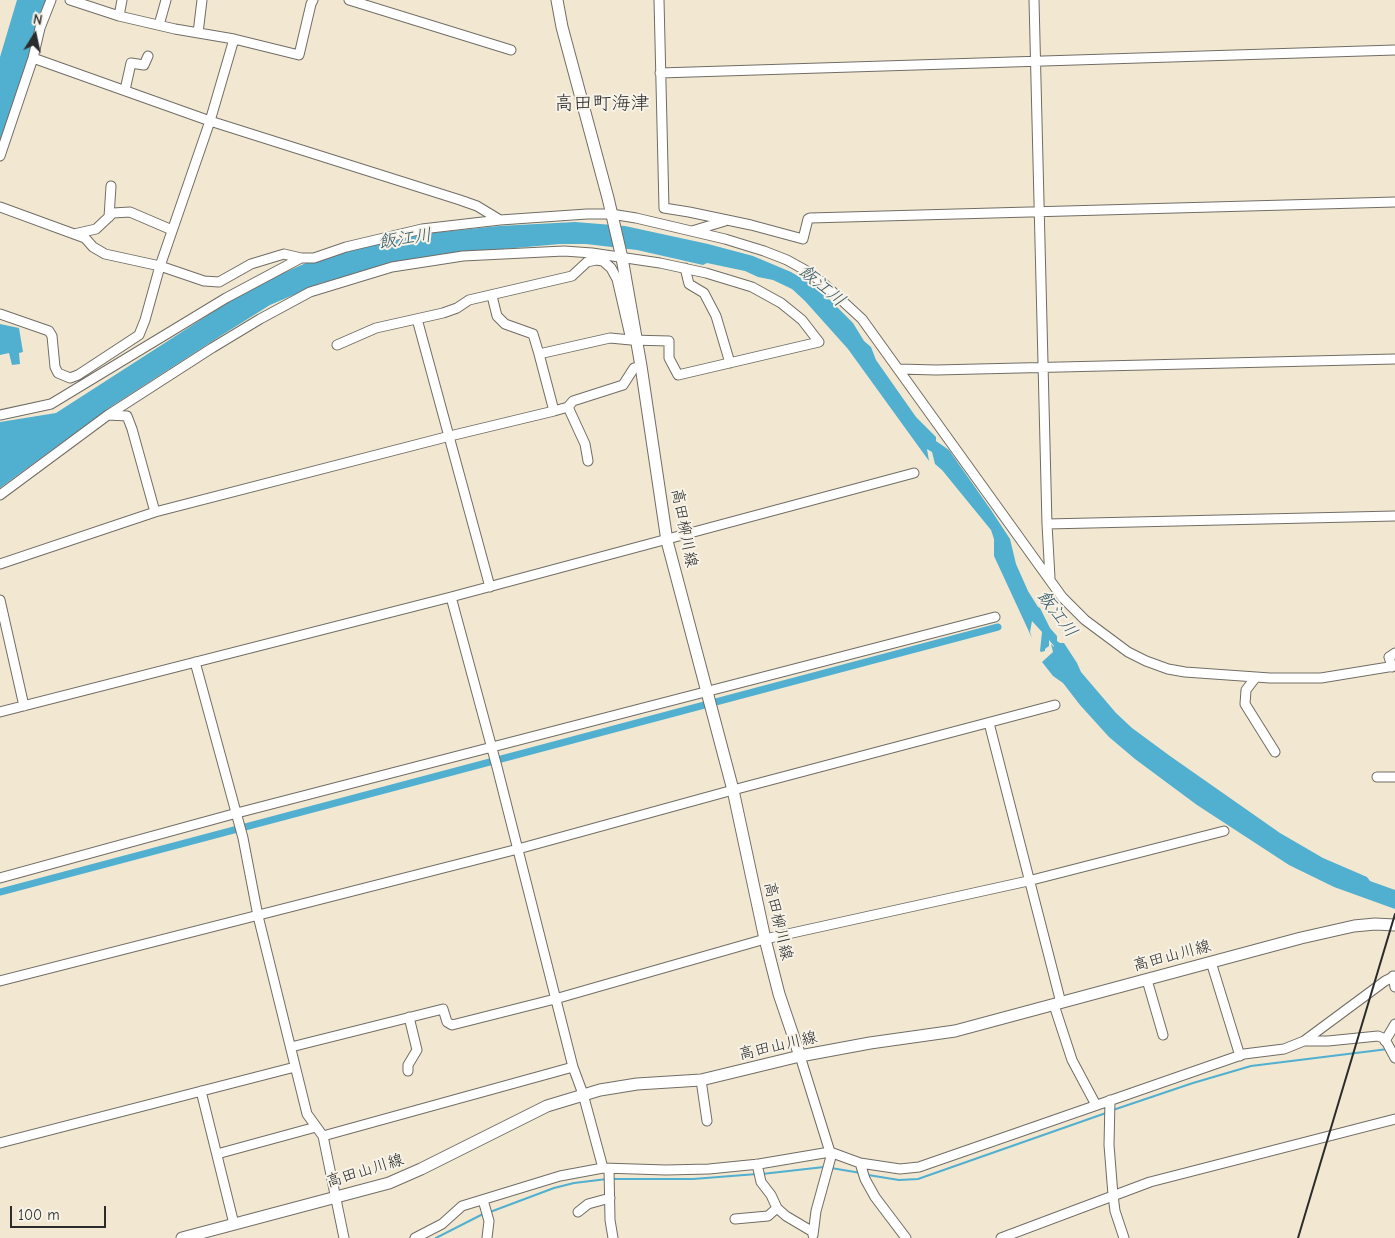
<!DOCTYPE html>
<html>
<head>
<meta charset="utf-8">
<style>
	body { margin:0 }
	#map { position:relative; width:1395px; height:1238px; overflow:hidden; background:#f2e8d2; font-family:"Comic Neue",sans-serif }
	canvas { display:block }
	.north { position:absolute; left:10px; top:10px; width:50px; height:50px; -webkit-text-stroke:4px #f7f3e8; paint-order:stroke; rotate:10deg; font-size:14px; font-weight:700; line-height:20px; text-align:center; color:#2b2b2b }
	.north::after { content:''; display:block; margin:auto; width:18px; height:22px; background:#2b2b2b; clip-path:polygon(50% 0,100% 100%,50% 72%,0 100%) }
	.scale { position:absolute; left:10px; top:1206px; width:96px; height:22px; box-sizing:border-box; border:2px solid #2b2b2b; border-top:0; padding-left:6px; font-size:15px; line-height:18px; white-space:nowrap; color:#2b2b2b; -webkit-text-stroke:4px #f7f3e8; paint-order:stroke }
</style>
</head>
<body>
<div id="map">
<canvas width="1395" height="1238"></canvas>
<div class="north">N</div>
<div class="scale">100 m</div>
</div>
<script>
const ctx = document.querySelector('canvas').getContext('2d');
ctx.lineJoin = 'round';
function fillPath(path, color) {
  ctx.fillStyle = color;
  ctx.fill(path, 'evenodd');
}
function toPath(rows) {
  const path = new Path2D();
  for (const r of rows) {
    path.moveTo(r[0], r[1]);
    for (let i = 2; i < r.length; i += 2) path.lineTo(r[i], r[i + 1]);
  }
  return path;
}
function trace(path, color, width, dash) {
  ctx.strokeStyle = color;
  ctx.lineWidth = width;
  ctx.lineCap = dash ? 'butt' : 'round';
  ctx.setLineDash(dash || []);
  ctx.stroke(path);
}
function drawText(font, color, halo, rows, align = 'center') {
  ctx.font = font + ' "Comic Neue","Klee One",sans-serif';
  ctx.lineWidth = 4;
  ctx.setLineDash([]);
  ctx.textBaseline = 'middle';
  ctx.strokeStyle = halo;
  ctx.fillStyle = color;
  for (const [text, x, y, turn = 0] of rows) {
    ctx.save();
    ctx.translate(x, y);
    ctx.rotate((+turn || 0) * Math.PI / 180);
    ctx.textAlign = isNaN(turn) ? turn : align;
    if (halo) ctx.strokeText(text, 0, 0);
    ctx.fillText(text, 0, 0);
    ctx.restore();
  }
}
fillPath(toPath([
	[17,0,46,0,0,156,0,57],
	[575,222,625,226,708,244,753,256,791,272,813,285,824,294,853,323,864,341,871,347,876,360,916,417,936,437,936,441,949,450,991,510,1010,539,1016,564,1028,591,1038,607,1040,608,1050,628,1057,636,1057,641,1060,643,1064,643,1077,663,1081,672,1116,713,1132,728,1170,756,1280,833,1323,858,1367,877,1370,881,1395,890,1395,909,1334,887,1289,865,1197,805,1135,759,1109,737,1080,705,1063,683,1053,676,1042,662,1053,652,1051,644,1054,647,1054,646,1049,640,1049,646,1045,649,1045,651,1041,652,1040,651,1042,632,1032,621,1030,632,1032,638,1031,636,994,556,994,539,991,530,942,470,935,464,932,452,927,449,929,461,848,349,805,301,792,289,773,280,758,277,745,271,707,263,703,265,637,250,586,244,560,244,436,255,389,265,321,283,270,305,222,335,112,406,0,488,0,422,56,413,219,308,258,284,313,260,398,239,431,233,499,226],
	[0,324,19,328,23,352,19,353,20,364,12,365,9,353,0,355]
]), '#51afd0');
trace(toPath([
	[1113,1110,1193,1083,1251,1066,1388,1049],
	[831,1168,861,1173],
	[762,1174,824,1167],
	[868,1175,899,1180,918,1179,1106,1113],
	[612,1179,693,1179,757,1174],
	[490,1212,554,1188,574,1183,607,1179],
	[436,1238,483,1214]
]), '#51afd0', 2);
trace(toPath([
	[0,892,998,627]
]), '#51afd0', 7);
const minor = toPath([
	[349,0,511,50],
	[659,0,664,208,689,212,751,225,803,239,808,219,810,218,1395,202],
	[1034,0,1047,524,1050,578],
	[119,16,122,0],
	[159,25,166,0],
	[198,33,202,0],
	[234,39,299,55,311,4,313,0],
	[33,58,210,121,460,200,477,206,500,220],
	[660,73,1395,50],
	[125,90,131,63,144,65,148,56],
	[0,156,33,58,40,28,51,0],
	[0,207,85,238,93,247,105,254,160,266,204,281,219,282,251,264,284,254,301,258,314,258,346,247,422,229,500,220,587,214,611,214,636,218,725,239,764,251,787,260,805,270,822,282,862,319,1062,597,1085,620,1128,652,1146,661,1168,669,1185,672,1270,678,1321,678,1395,666],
	[109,217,111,186],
	[692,231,725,221],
	[74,234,96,229,113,213,130,212,172,230],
	[685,268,689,284,704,293,716,316,730,363],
	[492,296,497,316,505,324,533,334,539,354],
	[0,314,49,331,52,336,55,367,58,373,70,378,78,375,139,335,145,320,160,266,210,121,234,39,175,29,119,16,70,0],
	[417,319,490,587],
	[337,345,376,328,443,313,457,308,469,300,572,276,587,262,596,260,603,261,611,268,617,279,631,340],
	[899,369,936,370,1395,359],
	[568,407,585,444,588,461],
	[554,411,568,407,573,401,623,385,634,368,641,366],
	[0,415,51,404,226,298,301,258],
	[108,415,127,416,132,429,155,512],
	[0,495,108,415,212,348,260,319,310,292,392,267,463,256,564,251,592,253,660,263,706,273,752,287,781,303,802,320,819,342,678,375,669,358,669,341,631,340,610,338,539,354,554,411,450,436,155,512,0,564],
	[1047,524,1395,516],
	[451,597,497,767,573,1067,583,1094,603,1168],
	[0,600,24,706],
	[195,662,243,838,258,916,307,1114,323,1136,344,1238],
	[1392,667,1389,657,1395,653],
	[1256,677,1246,690,1245,704,1275,752],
	[0,712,451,597,914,473],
	[989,723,1061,1003],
	[1377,777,1395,777],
	[0,878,237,813,995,617],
	[1211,962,1240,1056],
	[1393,976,1395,987],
	[1147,980,1163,1035],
	[0,981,518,849,733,790,1055,705],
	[1054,1005,1072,1060,1096,1105],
	[1304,1041,1328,1041,1378,1036,1383,1038,1387,1043,1395,1058],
	[1385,1041,1395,1024],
	[291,1047,443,1009,447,1022,452,1025,555,999,765,939,1028,881,1224,831],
	[800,1056,830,1152],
	[408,1071,408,1065,417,1050,409,1017],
	[701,1080,707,1121],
	[201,1091,234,1224],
	[1110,1100,1109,1145,1113,1195,1115,1211,1124,1238],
	[323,1136,573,1067],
	[0,1143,295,1067],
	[217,1154,316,1127],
	[860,1163,865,1179,875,1197,906,1238],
	[757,1164,761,1182,771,1195,777,1208,786,1216,813,1232],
	[609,1169,610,1220,613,1238],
	[483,1200,489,1221,487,1238],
	[578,1212,588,1204,610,1198],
	[735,1219,768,1216,777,1208],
	[813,1235,816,1211,832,1153],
	[415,1238,442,1224,462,1206,560,1176,603,1168,666,1170,709,1169,759,1164,830,1152,860,1163,900,1169,919,1167,1244,1054,1284,1049,1304,1041,1385,981,1395,976],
	[1001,1238,1150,1182,1395,1119]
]);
const major = toPath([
	[557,0,562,27,608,198,622,258,641,366,667,541,733,790,765,939,779,994,800,1056],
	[182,1238,389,1183,421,1169,547,1106,600,1090,637,1084,701,1080,800,1056,870,1043,955,1031,1301,938,1354,926,1375,924,1395,925]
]);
trace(minor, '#716d65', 11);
trace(major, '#716d65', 13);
trace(minor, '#fff', 9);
trace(major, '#fff', 11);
trace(toPath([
	[1298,1238,1395,914]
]), '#2b2b2b', 2);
drawText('16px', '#2b2b2b', '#f7f3e8', [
	["高田柳川線",684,528,79],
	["高田柳川線",778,921,77],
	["高田山川線",1172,956,-15],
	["高田山川線",778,1046,-13],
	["高田山川線",365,1171,-17]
]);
drawText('italic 18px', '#385965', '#f7f3e8', [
	["飯江川",405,239,-8],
	["飯江川",822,286,40],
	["飯江川",1057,614,53]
]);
drawText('19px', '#2b2b2b', '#f7f3e8', [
	["高田町海津",602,104]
]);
</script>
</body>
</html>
